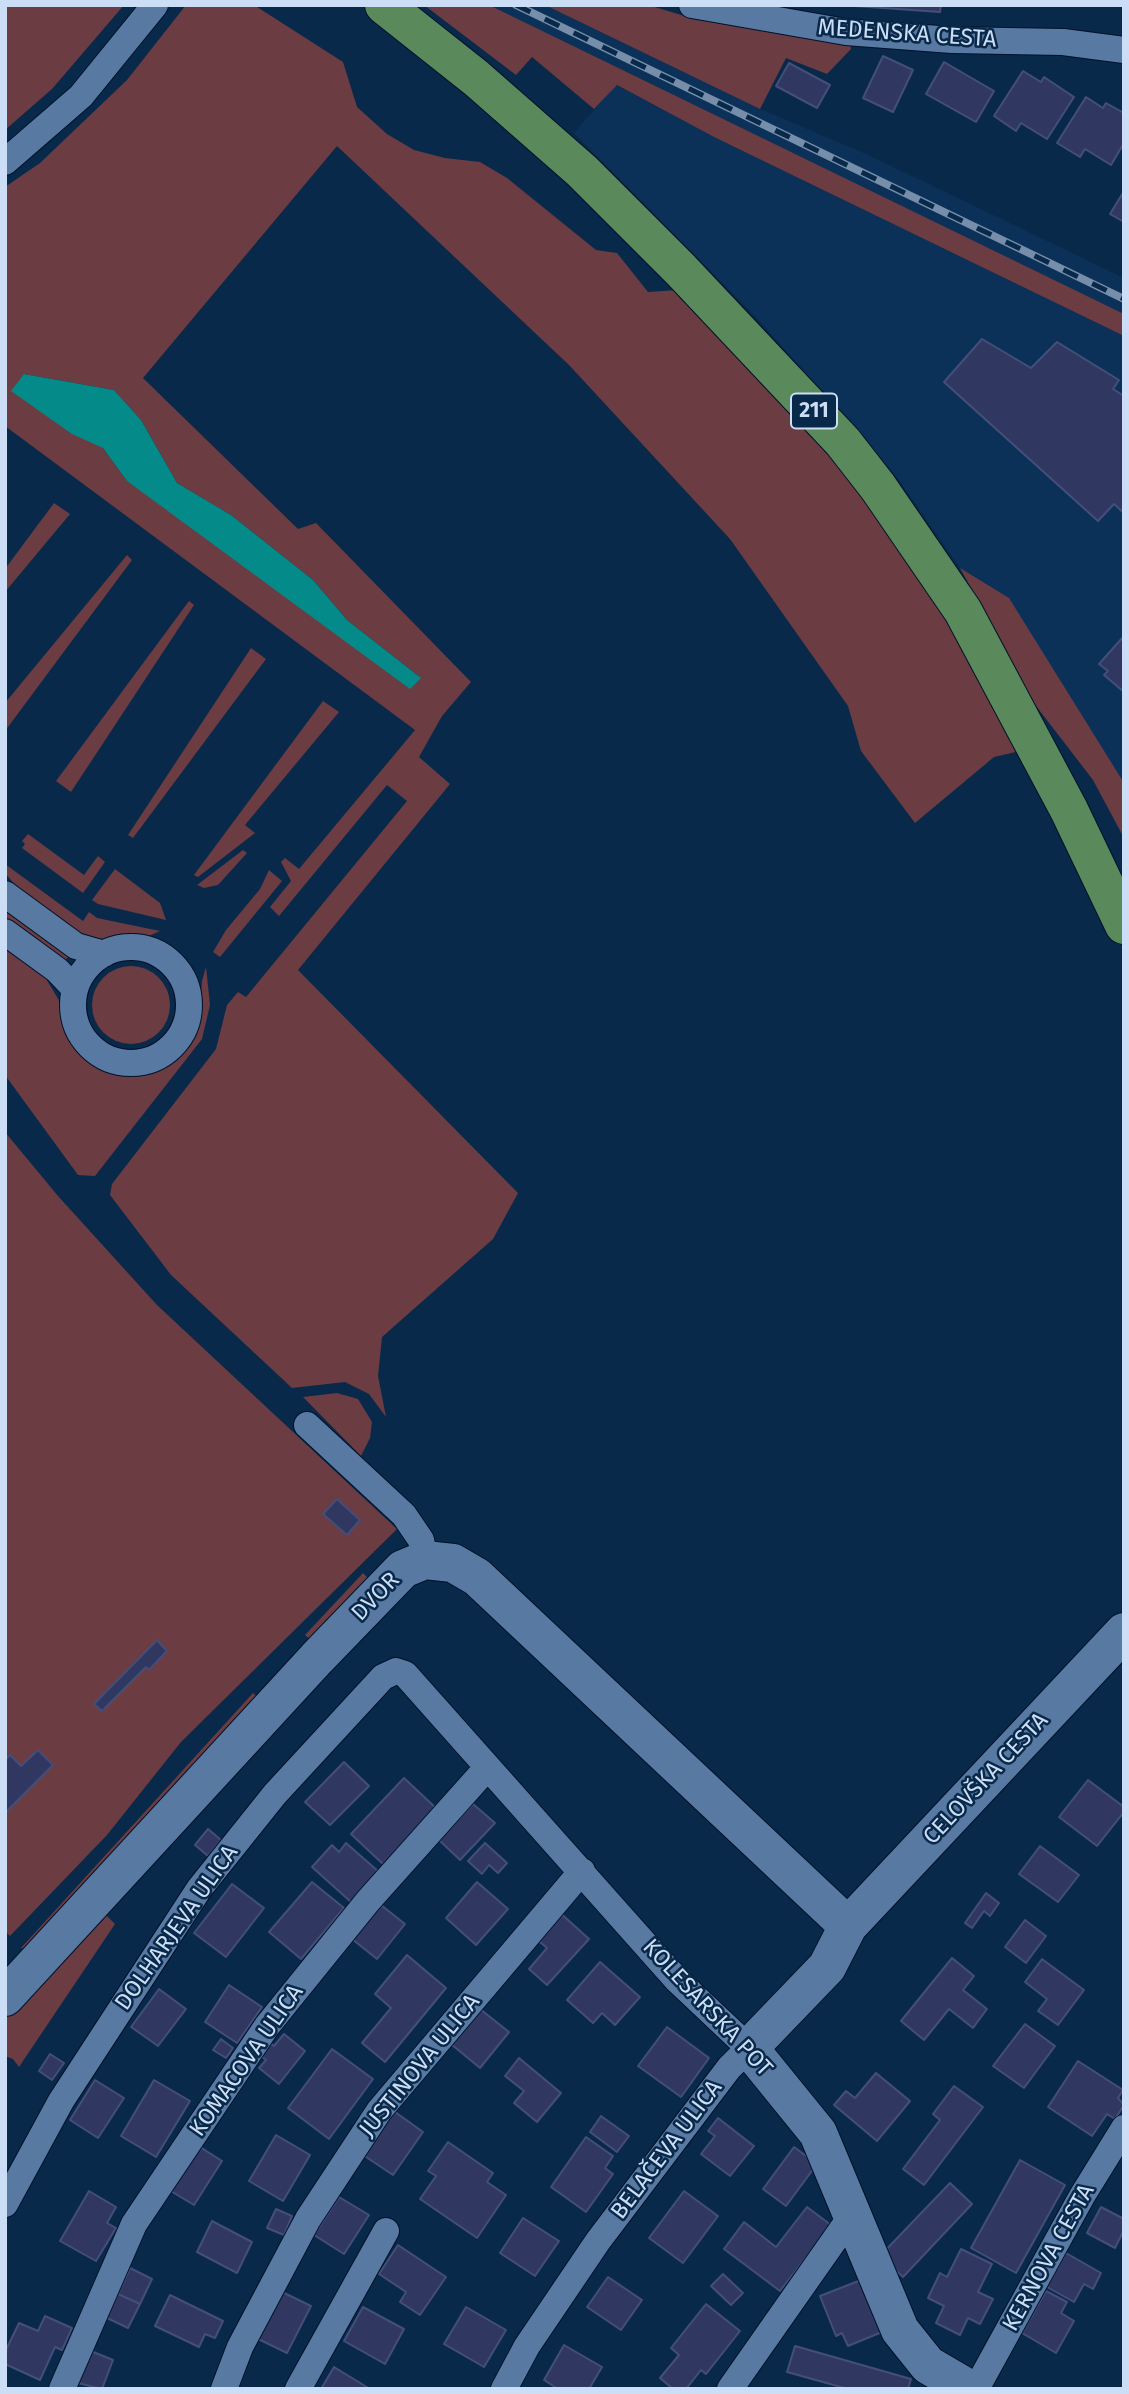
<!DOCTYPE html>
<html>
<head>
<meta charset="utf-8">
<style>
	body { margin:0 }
	#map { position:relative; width:1129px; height:2394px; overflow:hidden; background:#09294b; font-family:"Fira Sans",sans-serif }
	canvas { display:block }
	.frame { position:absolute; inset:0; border:7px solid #ccdef5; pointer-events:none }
</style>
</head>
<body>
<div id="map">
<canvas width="1129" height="2394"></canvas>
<div class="frame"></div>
</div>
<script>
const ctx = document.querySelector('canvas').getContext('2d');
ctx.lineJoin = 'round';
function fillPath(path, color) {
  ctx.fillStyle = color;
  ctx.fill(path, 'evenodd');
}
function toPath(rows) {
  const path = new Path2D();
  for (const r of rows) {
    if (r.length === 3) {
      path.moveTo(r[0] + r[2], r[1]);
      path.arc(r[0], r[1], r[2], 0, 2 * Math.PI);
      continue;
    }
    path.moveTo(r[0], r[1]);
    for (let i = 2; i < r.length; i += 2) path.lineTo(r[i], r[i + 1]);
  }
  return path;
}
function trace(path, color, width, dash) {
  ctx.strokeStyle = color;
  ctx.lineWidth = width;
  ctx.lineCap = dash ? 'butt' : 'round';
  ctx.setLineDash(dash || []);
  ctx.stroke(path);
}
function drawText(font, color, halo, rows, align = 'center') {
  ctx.font = font + ' "Fira Sans",sans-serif';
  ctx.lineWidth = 5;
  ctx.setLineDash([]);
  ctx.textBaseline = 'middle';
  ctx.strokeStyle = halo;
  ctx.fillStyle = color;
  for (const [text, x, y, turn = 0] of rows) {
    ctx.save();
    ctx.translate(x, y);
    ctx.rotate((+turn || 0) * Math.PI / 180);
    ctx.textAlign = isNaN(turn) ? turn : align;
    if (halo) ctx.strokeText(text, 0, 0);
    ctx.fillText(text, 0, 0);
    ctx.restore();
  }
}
fillPath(toPath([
	[489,5,545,5,760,109,866,154,1124,278,1124,314],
	[616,85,714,137,1124,336,1124,835,1093,779,1033,702,960,568,897,477,758,319,574,133]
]), '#0c3159');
fillPath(toPath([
	[5,5,124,5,52,89,5,130],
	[186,5,254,5,343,62,357,107,387,134,414,150,445,158,480,162,507,178,596,250,617,253,648,292,678,290,846,471,912,558,1020,751,994,757,915,823,861,751,848,706,730,539,569,365,337,146,143,378,298,529,316,523,471,682,442,716,419,757,450,784,298,970,518,1193,493,1239,382,1337,378,1376,386,1417,369,1394,345,1382,292,1388,171,1275,110,1195,112,1184,216,1049,227,1005,238,992,246,997,407,801,387,785,279,916,270,907,291,881,281,862,285,858,299,869,415,730,5,426,5,187,40,163,127,80],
	[24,374,114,390,141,420,177,483,231,515,313,580,347,620,421,678,127,481,103,448],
	[424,5,489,5,1124,314,1124,336,714,137,617,85,594,109,532,57,516,75],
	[545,5,648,5,688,17,850,44,851,49,827,74,786,58,760,109],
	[54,503,70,514,5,592,5,569],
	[127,555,132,560,5,731,5,703],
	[960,568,1009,598,1124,783,1124,838,1093,780,1033,702],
	[189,601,194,605,71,792,56,781],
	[251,648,266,659,133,838,128,835],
	[323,701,339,712,245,825,255,833,198,877,194,875],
	[28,834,84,875,98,856,105,862,83,893,22,848,25,844,22,841],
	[243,850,247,853,218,885,204,888,197,885],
	[5,864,83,921,89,912,97,918,160,931,149,936,96,939,74,930,27,899,5,873],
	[115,869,160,903,166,920,98,904,92,900],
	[269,870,282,881,220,957,213,952,226,930,260,889],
	[5,904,71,953,62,965,5,923],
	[5,943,45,977,60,1002,66,1034,79,1054,98,1069,124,1076,160,1070,186,1050,199,1025,202,981,206,967,210,1005,202,1039,95,1176,78,1175,5,1075],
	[131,1005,39],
	[5,1132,58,1196,157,1305,397,1529,181,1742,107,1835,10,1936,5,1931],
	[337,1393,358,1399,372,1422,370,1438,361,1456,303,1397],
	[363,1573,370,1580,314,1643,305,1635],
	[253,1693,261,1700,31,1949,21,1948],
	[104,1913,115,1924,19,2067,13,2059,5,2056,5,2019]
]), '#6b3c41');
fillPath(toPath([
	[24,374,114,390,141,420,177,483,231,515,313,580,347,620,421,678,410,689,127,481,103,448,72,434,11,391]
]), '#048b89');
const building = toPath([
	[840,5,941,5,940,12,840,5],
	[883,56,913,70,893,112,863,98,883,56],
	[944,62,994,91,976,122,926,94,944,62],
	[789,63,830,85,817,108,776,86,789,63],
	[1023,71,1041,82,1044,77,1074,97,1047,139,1021,123,1016,131,994,116,1023,71],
	[1086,97,1103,108,1106,103,1124,113,1124,143,1111,165,1085,149,1080,157,1057,143,1086,97],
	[1124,191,1124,222,1110,214,1124,191],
	[982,339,1031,368,1057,342,1119,380,1113,389,1124,396,1124,513,1114,504,1098,521,944,382,982,339],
	[1124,636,1124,692,1104,675,1108,671,1099,664,1124,636],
	[337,1499,360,1520,347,1535,323,1514,337,1499],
	[157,1640,167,1651,149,1670,146,1667,102,1711,94,1704,157,1640],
	[38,1750,53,1765,5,1813,5,1760,10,1755,21,1766,38,1750],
	[344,1762,369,1786,330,1825,305,1802,344,1762],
	[404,1778,437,1809,384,1865,351,1834,404,1778],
	[1088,1780,1124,1807,1124,1812,1097,1846,1059,1817,1088,1780],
	[473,1804,495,1823,460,1860,439,1840,473,1804],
	[208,1829,221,1840,208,1856,195,1845,208,1829],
	[346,1843,379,1872,351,1902,312,1867,332,1845,339,1852,346,1843],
	[485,1843,507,1863,498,1873,489,1865,482,1874,468,1861,485,1843],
	[1040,1846,1079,1875,1058,1902,1019,1874,1040,1846],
	[312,1882,344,1908,301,1959,269,1932,312,1882],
	[477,1882,508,1909,476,1945,446,1918,477,1882],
	[232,1884,264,1908,226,1957,194,1933,232,1884],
	[986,1893,999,1903,990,1916,984,1911,972,1928,965,1923,986,1893],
	[381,1905,405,1924,377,1959,352,1939,381,1905],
	[557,1910,589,1939,547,1985,529,1969,547,1948,533,1936,557,1910],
	[1025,1920,1046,1936,1026,1963,1005,1947,1025,1920],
	[407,1955,446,1988,385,2062,362,2043,391,2008,375,1994,407,1955],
	[952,1958,974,1976,963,1990,987,2009,973,2028,949,2009,924,2040,901,2021,952,1958],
	[1042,1959,1084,1990,1058,2025,1038,2011,1047,1999,1025,1982,1042,1959],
	[600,1962,640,1997,615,2025,602,2013,593,2023,567,2000,600,1962],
	[229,1985,262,2007,237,2043,205,2022,229,1985],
	[159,1989,186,2009,158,2046,131,2027,159,1989],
	[480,2009,509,2032,480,2068,451,2044,480,2009],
	[1025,2024,1055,2046,1024,2088,993,2066,1025,2024],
	[667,2027,709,2058,681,2097,638,2066,667,2027],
	[284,2034,305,2051,279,2084,259,2068,266,2060,256,2052,265,2039,274,2046,284,2034],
	[221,2039,233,2048,226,2058,213,2050,221,2039],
	[332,2049,373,2079,329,2139,288,2108,332,2049],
	[50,2054,64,2063,52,2080,39,2071,50,2054],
	[519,2058,561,2093,537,2122,514,2103,524,2091,505,2076,519,2058],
	[1078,2061,1123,2090,1118,2098,1124,2105,1115,2119,1107,2114,1092,2136,1048,2107,1078,2061],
	[876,2073,910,2101,877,2141,834,2105,846,2091,855,2098,876,2073],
	[95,2080,124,2098,98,2138,70,2120,95,2080],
	[154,2080,190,2101,156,2157,121,2136,154,2080],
	[954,2086,983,2107,924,2185,903,2169,940,2120,933,2114,954,2086],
	[391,2109,423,2132,393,2175,360,2153,391,2109],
	[601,2116,629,2136,617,2152,590,2132,601,2116],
	[718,2118,754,2146,730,2176,701,2154,715,2136,708,2131,718,2118],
	[276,2135,310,2155,283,2201,249,2181,276,2135],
	[586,2137,613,2156,605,2168,613,2174,586,2212,551,2187,586,2137],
	[448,2142,493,2173,487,2182,506,2195,477,2238,420,2199,436,2176,428,2171,448,2142],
	[197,2145,222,2161,194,2205,169,2190,197,2145],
	[794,2147,817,2164,786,2206,763,2189,794,2147],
	[1020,2160,1065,2185,1016,2273,971,2248,1020,2160],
	[950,2183,972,2204,903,2277,880,2256,950,2183],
	[89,2191,116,2207,107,2223,116,2228,96,2261,60,2241,89,2191],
	[684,2191,718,2216,683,2263,649,2238,684,2191],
	[339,2197,369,2215,344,2254,314,2235,339,2197],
	[807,2207,831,2225,780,2291,724,2249,744,2222,776,2247,807,2207],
	[1101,2207,1124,2219,1124,2230,1115,2248,1087,2233,1101,2207],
	[276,2209,292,2216,284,2235,267,2228,276,2209],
	[523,2218,559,2241,535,2276,500,2253,523,2218],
	[212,2221,252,2242,237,2273,197,2252,212,2221],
	[398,2245,446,2277,420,2315,400,2302,406,2292,379,2274,398,2245],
	[961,2249,992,2264,978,2292,993,2299,980,2324,968,2318,960,2335,936,2323,944,2306,928,2298,940,2273,947,2277,961,2249],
	[1066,2253,1101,2273,1093,2289,1084,2284,1074,2302,1047,2287,1066,2253],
	[130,2268,152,2279,140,2304,118,2294,130,2268],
	[723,2274,743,2293,731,2305,711,2286,723,2274],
	[608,2277,642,2300,621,2330,587,2307,608,2277],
	[861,2280,882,2332,848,2346,842,2333,836,2336,820,2296,861,2280],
	[276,2289,311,2306,287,2353,252,2336,276,2289],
	[1046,2291,1067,2302,1061,2313,1074,2321,1056,2353,1022,2333,1046,2291],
	[118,2294,140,2304,128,2328,107,2318,118,2294],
	[170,2295,223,2321,215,2338,205,2334,199,2347,155,2326,170,2295],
	[706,2304,740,2331,706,2374,701,2370,686,2389,673,2389,660,2378,679,2355,671,2348,706,2304],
	[363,2307,404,2329,385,2364,344,2341,363,2307],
	[466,2307,506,2330,484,2367,444,2344,466,2307],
	[45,2316,72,2328,62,2350,55,2347,40,2380,5,2364,5,2352,19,2323,38,2331,45,2316],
	[564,2345,602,2367,589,2389,558,2389,544,2380,564,2345],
	[795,2346,911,2379,908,2389,848,2389,787,2372,795,2346],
	[91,2351,113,2360,102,2389,78,2383,91,2351],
	[334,2367,370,2389,321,2389,334,2367]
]);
fillPath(building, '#303862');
trace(building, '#444e79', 2);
const street = toPath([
	[692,5,846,32,952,40,1063,42,1124,50],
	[5,162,81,96,155,5],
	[5,894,76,946,104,954],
	[5,932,57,970,75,989],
	[131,1005,58],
	[307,1425,404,1515,421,1540,425,1560],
	[5,2204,61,2101,199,1889,275,1794,383,1677,396,1671,405,1674,677,1980,749,2048,729,2068,598,2241,527,2346,504,2389],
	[62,2389,134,2224,267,2026,368,1901,486,1769],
	[224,2389,240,2347,308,2219,379,2111,582,1871],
	[298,2389,386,2231],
	[730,2389,852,2215],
	[976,2389,1082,2196,1124,2128]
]);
const secondary = toPath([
	[5,1997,317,1658,403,1569,425,1560,453,1563,477,1577,848,1926],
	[969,2389,928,2365,900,2330,818,2133,749,2048,827,1967,848,1926,1124,1632]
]);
const primary = toPath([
	[384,5,476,78,582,171,681,270,843,442,878,487,963,611,1069,810,1124,925]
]);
trace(street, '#00112a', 28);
trace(secondary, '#00112a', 40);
trace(primary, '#00112a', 40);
trace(street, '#5879a1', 26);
trace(secondary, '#5879a1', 38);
trace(primary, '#5a895b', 38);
const rail = toPath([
	[516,5,1124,299]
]);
trace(rail, '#768eaa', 8);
trace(rail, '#09294b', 5, [16]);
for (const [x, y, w] of [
	[814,411,46]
]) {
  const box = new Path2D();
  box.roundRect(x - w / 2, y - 17.5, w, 35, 5);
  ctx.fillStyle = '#09294b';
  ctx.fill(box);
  trace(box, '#ccdef5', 2);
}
drawText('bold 21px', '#ccdef5', null, [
	["211",814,411]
]);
drawText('23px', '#ccdef5', '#09294b', [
	["MEDENSKA CESTA",907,34,4],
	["DVOR",376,1597,-46],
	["CELOVŠKA CESTA",986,1779,-47],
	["DOLHARJEVA ULICA",177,1928,-55],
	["KOLESARSKA POT",707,2008,47],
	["KOMACOVA ULICA",247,2061,-55],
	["JUSTINOVA ULICA",420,2066,-51],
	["BELAČEVA ULICA",667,2150,-53],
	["KERNOVA CESTA",1049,2258,-61]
]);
</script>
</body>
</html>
